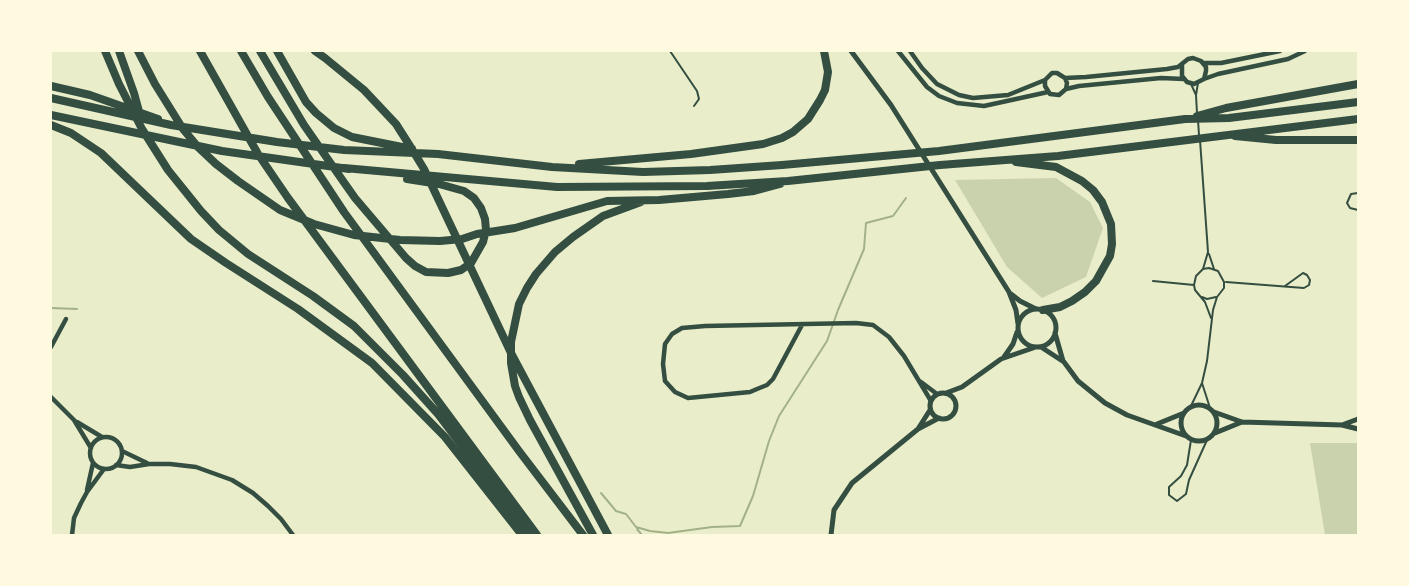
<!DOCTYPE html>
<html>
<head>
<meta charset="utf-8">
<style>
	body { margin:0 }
	#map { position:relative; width:1409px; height:586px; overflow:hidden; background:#e9edc9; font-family:"Alegreya Sans",sans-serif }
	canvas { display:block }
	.frame { position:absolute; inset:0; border:52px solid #fefae0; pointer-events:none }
</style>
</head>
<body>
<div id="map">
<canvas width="1409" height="586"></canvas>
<div class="frame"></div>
</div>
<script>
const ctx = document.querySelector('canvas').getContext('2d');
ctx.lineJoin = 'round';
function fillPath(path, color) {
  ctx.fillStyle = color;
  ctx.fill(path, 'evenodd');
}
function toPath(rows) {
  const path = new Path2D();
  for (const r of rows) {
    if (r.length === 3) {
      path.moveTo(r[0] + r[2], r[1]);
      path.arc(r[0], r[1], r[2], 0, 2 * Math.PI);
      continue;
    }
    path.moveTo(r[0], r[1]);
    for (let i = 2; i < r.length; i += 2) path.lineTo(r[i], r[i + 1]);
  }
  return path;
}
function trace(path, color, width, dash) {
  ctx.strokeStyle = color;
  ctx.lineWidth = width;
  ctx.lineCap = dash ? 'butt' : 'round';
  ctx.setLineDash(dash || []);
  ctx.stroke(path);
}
fillPath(toPath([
	[1056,178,1090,202,1103,228,1086,277,1042,298,1007,267,955,180],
	[1310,443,1358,443,1358,535,1325,535]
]), '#cad2ad');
trace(toPath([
	[51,308,77,309],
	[601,493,616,511,626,514,636,527,650,531,668,533,712,527,740,526,753,496,769,441,779,416,827,341,838,310,864,249,866,223,893,216,906,198],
	[637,529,642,535]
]), '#a3b18a', 2);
trace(toPath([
	[670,51,697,91,699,99,694,106],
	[1191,84,1196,95],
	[1197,113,1196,95,1198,83],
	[1198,120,1199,135],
	[1200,140,1208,252,1203,269,1196,276,1194,285,1195,290,1205,302,1211,318],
	[1358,193,1351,194,1347,203,1350,208,1358,210],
	[1209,254,1214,269],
	[1153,281,1194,285],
	[1226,282,1304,288,1309,285,1310,280,1307,275,1303,273,1285,286],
	[1202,297,1207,299,1216,297],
	[1202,383,1210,408],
	[1190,408,1202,383,1207,361,1213,310,1217,297,1224,288,1224,282,1218,271,1209,268,1203,269],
	[1191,440,1187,465,1181,476,1169,487,1169,495,1177,501,1186,494,1189,480,1207,440]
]), '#344e41', 2);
trace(toPath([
	[898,51,927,87,939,96,957,103,984,106,1048,92],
	[910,51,922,68,937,84,959,95,973,98,1008,95,1045,80,1052,73,1057,73,1065,78,1067,83,1066,89,1059,95,1050,94,1045,86,1045,80],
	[1204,63,1221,63,1280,51],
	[1065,78,1086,77,1167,69,1178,67,1188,59,1193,58,1201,61,1206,67,1206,71,1204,79,1194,84,1187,82,1182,76,1182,64],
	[1204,79,1218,74,1288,59,1305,51],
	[1066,89,1079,86,1161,78,1184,79],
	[802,325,773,379,767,385,757,389,750,392,688,398,675,392,665,381,663,364,665,344,672,334,682,328,705,326,856,323,873,325,889,337,904,356,931,401],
	[51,347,66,319],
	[921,382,937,394],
	[51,397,74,420,91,448],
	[77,422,102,437],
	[106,453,16],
	[122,451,147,463],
	[116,465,130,467,149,464,170,464,196,467,232,480,253,493,268,506,281,519,293,535],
	[87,490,93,463],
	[72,535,74,518,81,503,87,492,104,469]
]), '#344e41', 4.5);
trace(toPath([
	[851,51,891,105,1009,292,1016,310,1018,324],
	[1011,294,1020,301,1036,309],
	[1037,328,19],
	[1055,333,1063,361],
	[1041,347,1064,362,1078,381,1105,403,1127,415,1186,436],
	[1004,357,1013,344,1017,332],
	[946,393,962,387,1001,359,1033,348],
	[943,406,13],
	[1199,423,18],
	[1214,412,1242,422,1342,425,1358,429],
	[1157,424,1184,413],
	[1342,425,1358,419],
	[918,429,930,410],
	[1215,433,1242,422],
	[831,535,834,510,852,483,918,429,939,418]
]), '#344e41', 5);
trace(toPath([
	[105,51,119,84,142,129,168,170,201,211,219,230,248,254,313,296,354,326,403,375,438,414,530,535],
	[119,51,134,93,140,115],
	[138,51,155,84,183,129,198,147,216,164,238,181,280,210,314,224,354,235,400,240,440,241,462,239,477,234,515,228,607,201,659,200,728,194,754,191,780,184],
	[200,51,258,154,288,198,537,535],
	[241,51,268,97,344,212,519,451,583,535],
	[260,51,304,125,343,181,355,198,406,258,415,266,426,272,448,273,461,270,471,263,483,242,486,230,485,219,481,208,474,198,464,191,439,184,407,179],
	[277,51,306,102,316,113,334,128,352,137,412,149],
	[315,51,325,58,364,90,396,124,410,146,424,169,512,355,608,535],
	[51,86,90,95,158,119],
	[51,98,171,125,277,142,344,150,438,154,552,167,643,172,710,170,782,165,939,151,1185,119,1229,118,1358,102],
	[51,115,222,151,349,169],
	[1197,116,1226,108,1358,84],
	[51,125,71,133,101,153,191,239,226,263,298,309,372,363,445,437,522,535],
	[1235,136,1276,140,1358,140],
	[1016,162,1056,167,1082,181,1093,190,1102,202,1111,224,1112,244,1110,256,1096,281,1085,292,1072,301,1060,307,1043,310],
	[579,164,691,154,763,144,782,138,793,132,808,119,820,100,825,90,828,72,824,51],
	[344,168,557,187,707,186,788,181,940,165,1058,156,1358,119],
	[593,535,530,420,519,397,515,386,511,363,511,342,519,304,527,288,536,274,555,252,573,237,603,216,641,202]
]), '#344e41', 8);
</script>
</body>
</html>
